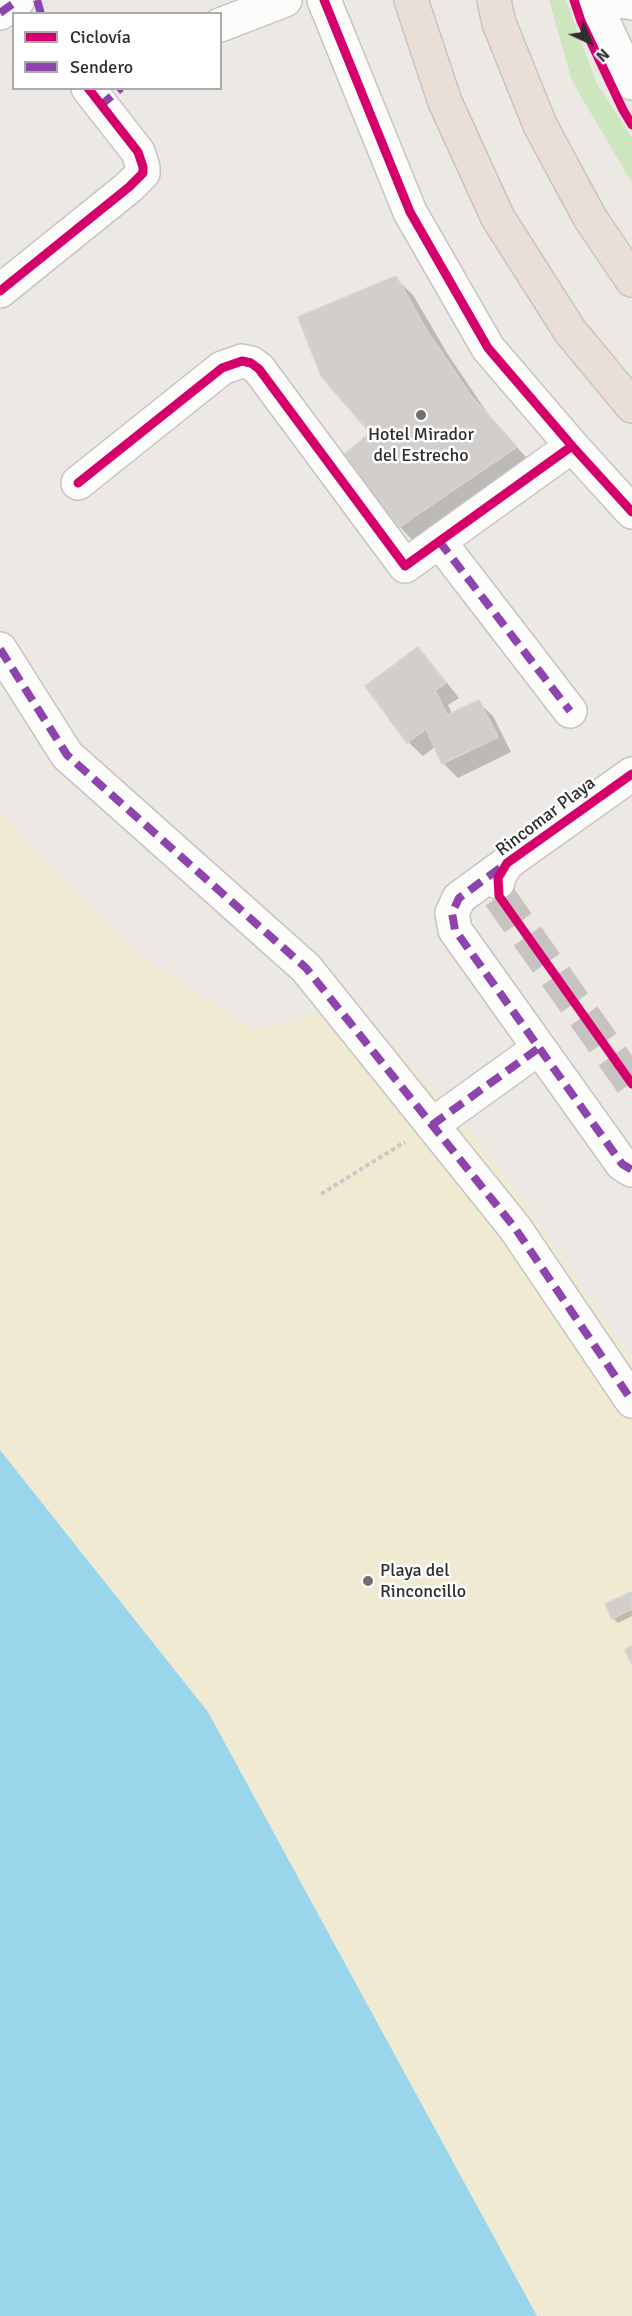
<!DOCTYPE html>
<html>
<head>
<meta charset="utf-8">
<style>
	body { margin:0 }
	#map { position:relative; width:632px; height:2316px; overflow:hidden; background:#ece8e4; font-family:Signika,sans-serif }
	canvas { display:block }
	.legend { position:absolute; left:12px; top:12px; width:210px; height:78px; box-sizing:border-box; background:#fff; border:2px solid #ababab; margin:0; padding:8px 10px; list-style:none; font-size:18px; color:#2e2e2e }
	.legend li { display:flex; align-items:center; gap:12px; height:30px }
	.legend b { width:30px; border:2px solid #ababab }
	.north { position:absolute; left:560px; top:12px; width:60px; height:60px; -webkit-text-stroke:4px #fff; paint-order:stroke; rotate:136deg; font-size:16px; font-weight:700; line-height:24px; text-align:center; color:#2e2e2e }
	.north::after { content:''; display:block; margin:auto; width:21px; height:27px; background:#2e2e2e; clip-path:polygon(50% 0,100% 100%,50% 72%,0 100%) }
</style>
</head>
<body>
<div id="map">
<canvas width="632" height="2316"></canvas>
<ul class="legend">
<li><b style="height:8px;background:#d6006c"></b>Ciclovía</li>
<li><b style="height:8px;background:#8e44ad"></b>Sendero</li>
</ul>
<div class="north">N</div>
</div>
<script>
const ctx = document.querySelector('canvas').getContext('2d');
ctx.lineJoin = 'round';
function fillPath(path, color) {
  ctx.fillStyle = color;
  ctx.fill(path, 'evenodd');
}
function toPath(rows) {
  const path = new Path2D();
  for (const r of rows) {
    path.moveTo(r[0], r[1]);
    for (let i = 2; i < r.length; i += 2) path.lineTo(r[i], r[i + 1]);
  }
  return path;
}
function trace(path, color, width, dash) {
  ctx.strokeStyle = color;
  ctx.lineWidth = width;
  ctx.lineCap = dash ? 'butt' : 'round';
  ctx.setLineDash(dash || []);
  ctx.stroke(path);
}
function drawText(font, color, halo, rows, align = 'center') {
  ctx.font = font + ' Signika,sans-serif';
  ctx.lineWidth = 5;
  ctx.setLineDash([]);
  ctx.textBaseline = 'middle';
  ctx.strokeStyle = halo;
  ctx.fillStyle = color;
  for (const [text, x, y, turn = 0] of rows) {
    ctx.save();
    ctx.translate(x, y);
    ctx.rotate((+turn || 0) * Math.PI / 180);
    ctx.textAlign = isNaN(turn) ? turn : align;
    if (halo) ctx.strokeText(text, 0, 0);
    ctx.fillText(text, 0, 0);
    ctx.restore();
  }
}
fillPath(toPath([
	[549,0,566,0,596,82,632,138,632,183,572,81]
]), '#cee6be');
fillPath(toPath([
	[0,811,43,862,147,961,255,1030,293,1022,352,996,503,1171,632,1360,632,2316,537,2316,208,1712,0,1450]
]), '#f0ead3');
fillPath(toPath([
	[0,1450,208,1712,537,2316,0,2316]
]), '#99d6ec');
fillPath(toPath([
	[395,278,413,295,447,353,490,417,533,465,417,545,400,527,345,456,372,433],
	[418,649,432,664,459,698,448,705,452,714,478,702,493,716,511,752,458,778,443,763,435,747,423,756,408,742],
	[631,1594,632,1616,618,1623,613,1618]
]), '#0003');
const building = toPath([
	[396,276,429,334,472,397,517,447,398,528,342,456,370,433,321,376,298,317,396,276],
	[418,647,446,683,435,690,447,715,479,700,498,737,442,764,426,729,407,743,365,686,418,647],
	[631,1592,632,1609,612,1619,605,1604,631,1592],
	[632,1646,632,1663,631,1663,625,1650,632,1646]
]);
fillPath(building, '#d1cecb');
trace(building, '#d7d4d0', 1.5);
trace(toPath([
	[499,896,632,1084]
]), '#c6c3c0', 33, [33, 16]);
const street = toPath([
	[612,0,632,3],
	[0,13,18,0],
	[220,25,285,0],
	[0,291,129,187,143,173,143,167,138,152,88,88],
	[78,483,222,368,242,361,251,363,259,369,405,566,572,446],
	[439,541,570,711],
	[0,649,67,755,306,968,515,1228,632,1401],
	[507,863,459,898,452,913,455,930,622,1164,632,1170],
	[498,882,498,878,507,863,632,774],
	[432,1125,539,1048]
]);
const secondary = toPath([
	[324,0,410,212,488,348,572,446,632,512],
	[593,0,632,83]
]);
const highway = toPath([
	[411,0,445,102,498,218,570,331,632,406],
	[494,0,499,23,540,125,590,218,632,280]
]);
trace(street, '#c5c4c5', 36);
trace(secondary, '#c5c4c5', 36);
trace(highway, '#c6c5c4', 36);
trace(toPath([
	[321,1194,405,1142]
]), '#c9c9c8', 4, [4.5, 3]);
trace(street, '#fcfcfb', 33);
trace(secondary, '#fcfcfb', 33);
trace(highway, '#eadfd6', 33);
trace(toPath([
	[37,0,41,14],
	[0,13,18,0],
	[100,106,121,88],
	[439,541,570,711],
	[0,649,67,755,306,968,515,1228,632,1401],
	[500,868,459,898,452,913,455,930,622,1164,632,1170],
	[432,1125,539,1048]
]), '#8e44ad', 8, [15, 8]);
trace(toPath([
	[324,0,410,212,488,348,572,446,632,512],
	[574,0,581,21,623,110,632,125],
	[0,291,129,187,143,173,143,167,138,152,88,88],
	[78,483,222,368,242,361,251,363,259,369,405,566,572,446],
	[632,774,507,863,498,878,499,896,632,1084]
]), '#d6006c', 9);
for (const [x, y, r, color] of [
	[421,415,6,"#706f6e"],
	[368,1581,6,"#706f6e"]
]) {
  const dot = new Path2D();
  dot.arc(x, y, r, 0, 2 * Math.PI);
  ctx.fillStyle = color;
  ctx.fill(dot);
  trace(dot, '#fff', 2);
}
drawText('18px', '#2e2e2e', '#fff', [
	["Hotel Mirador",421,435],
	["del Estrecho",421,456],
	["Playa del",380,1571,"left"],
	["Rinconcillo",380,1592,"left"]
]);
drawText('18px', '#2e2e2e', '#fff', [
	["Rincomar Playa",546,817,-37]
]);
</script>
</body>
</html>
